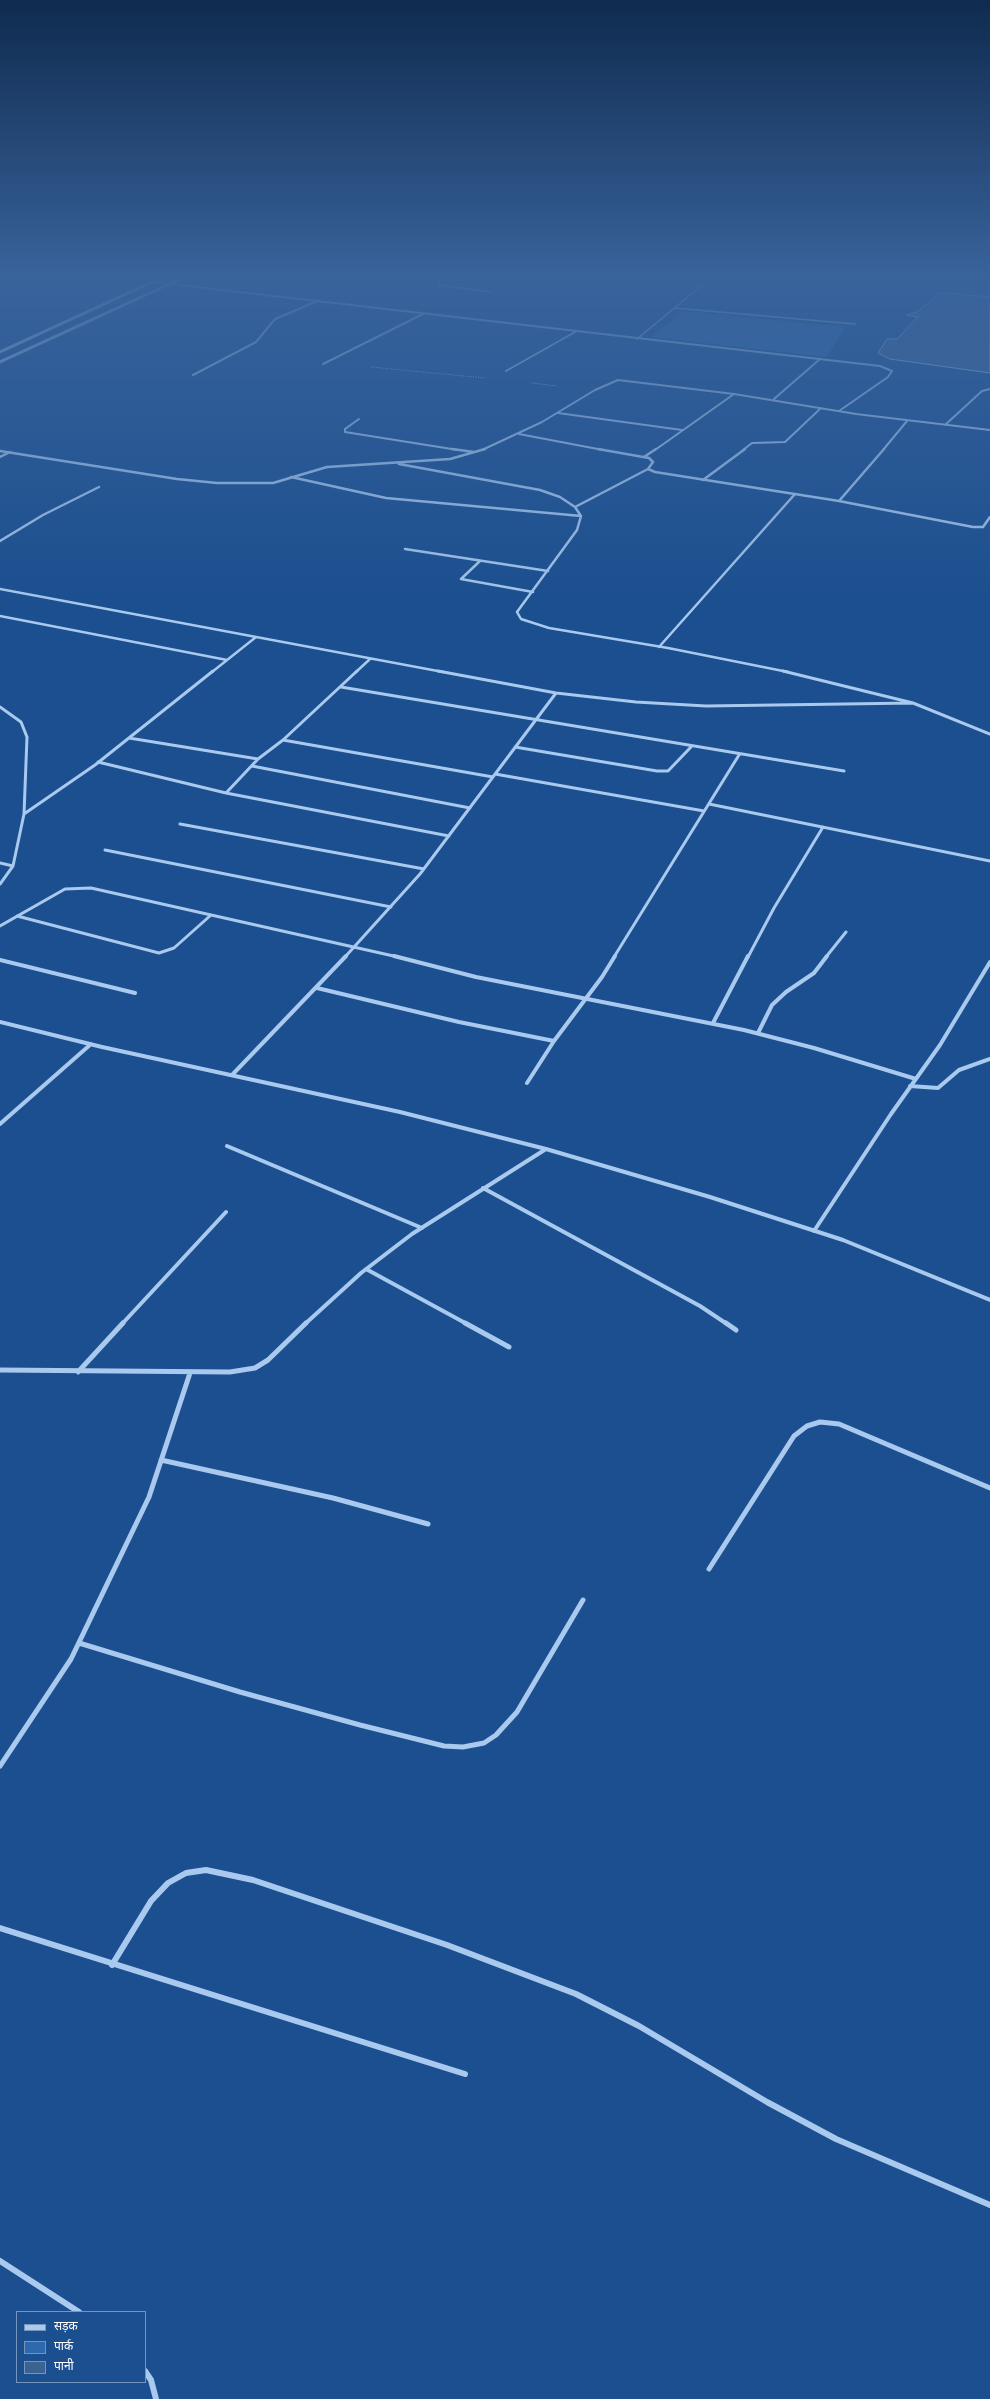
<!DOCTYPE html>
<html>
<head>
<meta charset="utf-8">
<style>
	body { margin:0 }
	#map { position:relative; width:990px; height:2399px; overflow:hidden; background:#1b4f8f; font-family:"Varela Round","Noto Sans Devanagari",sans-serif }
	canvas { display:block }
	.legend { position:absolute; left:16px; top:2311px; width:130px; height:72px; box-sizing:border-box; background:#1b4f8f; border:1px solid #7695bc; margin:0; padding:5px 7px; list-style:none; font-size:12px; color:#fff }
	.legend li { display:flex; align-items:center; gap:8px; height:20px }
	.legend b { width:20px; border:1px solid #7695bc }
</style>
</head>
<body>
<div id="map">
<canvas width="990" height="2399"></canvas>
<ul class="legend">
<li><b style="height:5px;background:#a9c9ee"></b>सड़क</li>
<li><b style="height:11px;background:#2e69ad"></b>पार्क</li>
<li><b style="height:11px;background:#3c6290"></b>पानी</li>
</ul>
</div>
<script>
const ctx = document.querySelector('canvas').getContext('2d');
ctx.lineJoin = 'round';
function fillPath(path, color) {
  ctx.fillStyle = color;
  ctx.fill(path, 'evenodd');
}
function toPath(rows) {
  const path = new Path2D();
  for (const r of rows) {
    path.moveTo(r[0], r[1]);
    for (let i = 2; i < r.length; i += 2) path.lineTo(r[i], r[i + 1]);
  }
  return path;
}
function trace(path, color, width, dash) {
  ctx.strokeStyle = color;
  ctx.lineWidth = width;
  ctx.lineCap = dash ? 'butt' : 'round';
  ctx.setLineDash(dash || []);
  ctx.stroke(path);
}
fillPath(toPath([
	[684,311,845,327,827,357,650,337]
]), '#2e69ad');
const water = toPath([
	[949,293,990,297,990,373,890,359,878,353,887,339,897,339,918,317,906,315,917,312,939,294,949,293]
]);
fillPath(water, '#3c6290');
trace(water, '#9cc4f0', 1);
trace(toPath([
	[371,367,485,378],
	[532,383,557,386]
]), '#a9c9ee', 1, [1, 1.5]);
trace(toPath([
	[442,276,438,285,490,292],
	[674,308,855,324],
	[637,339,713,276]
]), '#a9c9ee', 1.5);
trace(toPath([
	[152,282,880,366,892,371,888,377,839,411],
	[323,364,423,314],
	[506,371,575,332],
	[193,375,256,342,275,319,315,302],
	[774,399,820,359],
	[558,413,682,430],
	[359,419,345,429,345,432,458,450],
	[945,425,982,391,990,389],
	[519,434,603,450],
	[482,450,542,422,595,390,618,380,734,394,856,414,990,430],
	[655,450,734,394],
	[743,450,752,443,785,442,821,408],
	[883,450,907,421]
]), '#a9c9ee', 2);
trace(toPath([
	[452,449,474,452],
	[598,449,649,458,653,462,648,469,655,472,839,501,973,527,983,527,990,517],
	[0,451,177,479,217,483,273,483,327,467,450,459,485,449],
	[0,457,10,452],
	[644,457,656,449],
	[399,464,540,490,560,497,575,507,581,516,577,530,517,612,521,619,549,628,668,648,788,672],
	[291,477,386,498,581,516],
	[703,480,745,449],
	[839,501,884,449],
	[575,507,648,469],
	[0,541,43,515,99,487],
	[405,549,548,571],
	[480,561,461,579,533,592],
	[0,589,443,672],
	[0,616,227,660],
	[659,647,795,494],
	[212,672,256,637],
	[356,672,370,659]
]), '#a9c9ee', 2.5);
trace(toPath([
	[438,671,556,693,636,702,706,706,913,703],
	[783,671,913,703,990,734],
	[341,687,844,771],
	[0,707,21,722,27,737,24,814,13,866,0,884],
	[129,738,258,759],
	[283,740,493,777],
	[515,747,657,771,668,771,691,747],
	[98,762,226,793,449,836],
	[252,766,470,808],
	[495,774,704,811],
	[226,793,258,759,283,740,357,671],
	[709,804,990,861],
	[24,814,95,765,213,671],
	[180,824,424,869],
	[105,850,391,907],
	[0,863,13,866],
	[17,916,159,953,174,948,211,915],
	[0,926,65,889,91,888,398,957],
	[345,957,420,874,556,693],
	[614,957,739,755],
	[748,957,774,908,823,827],
	[826,957,846,932]
]), '#a9c9ee', 3);
trace(toPath([
	[394,956,476,977,744,1030,814,1048,916,1079],
	[0,960,135,993],
	[317,988,459,1022,554,1041],
	[0,1022,102,1047,400,1112,546,1149,710,1197,843,1240,990,1300],
	[713,1023,748,956],
	[758,1033,772,1005,786,992,814,973,827,956],
	[232,1075,346,956],
	[527,1083,554,1041,602,977,615,956],
	[910,1086,938,1088,959,1070,990,1059],
	[0,1124,91,1044],
	[227,1146,422,1228],
	[483,1188,700,1306,727,1324],
	[814,1231,891,1114,940,1045,990,962],
	[366,1269,467,1324],
	[122,1324,226,1212],
	[305,1324,361,1273,412,1234,546,1149]
]), '#a9c9ee', 4);
trace(toPath([
	[465,1323,509,1347],
	[726,1323,736,1330],
	[0,1370,230,1372,255,1368,268,1360,306,1323],
	[78,1372,123,1323],
	[161,1460,333,1498,428,1524],
	[709,1569,794,1436,807,1426,820,1422,839,1424,990,1488],
	[79,1643,240,1692,360,1725,444,1746,463,1747,484,1743,496,1735,517,1712,583,1600],
	[0,1766,71,1659,149,1497,190,1373]
]), '#a9c9ee', 5);
trace(toPath([
	[0,1928,465,2074],
	[112,1965,151,1901,168,1883,186,1873,206,1870,253,1880,447,1945,576,1994,639,2026,767,2102,836,2139,990,2205],
	[0,2261,79,2312],
	[145,2371,151,2380,156,2399]
]), '#a9c9ee', 6);
trace(toPath([
	[0,352,165,276],
	[0,362,187,276]
]), '#a9c9ee', 3);
const sky = ctx.createLinearGradient(0, 0, 0, 612);
sky.addColorStop(0, '#0f2b4f');
sky.addColorStop(0.45, '#39639b');
sky.addColorStop(1, '#39639b00');
ctx.fillStyle = sky;
ctx.fillRect(0, 0, 990, 612);
</script>
</body>
</html>
